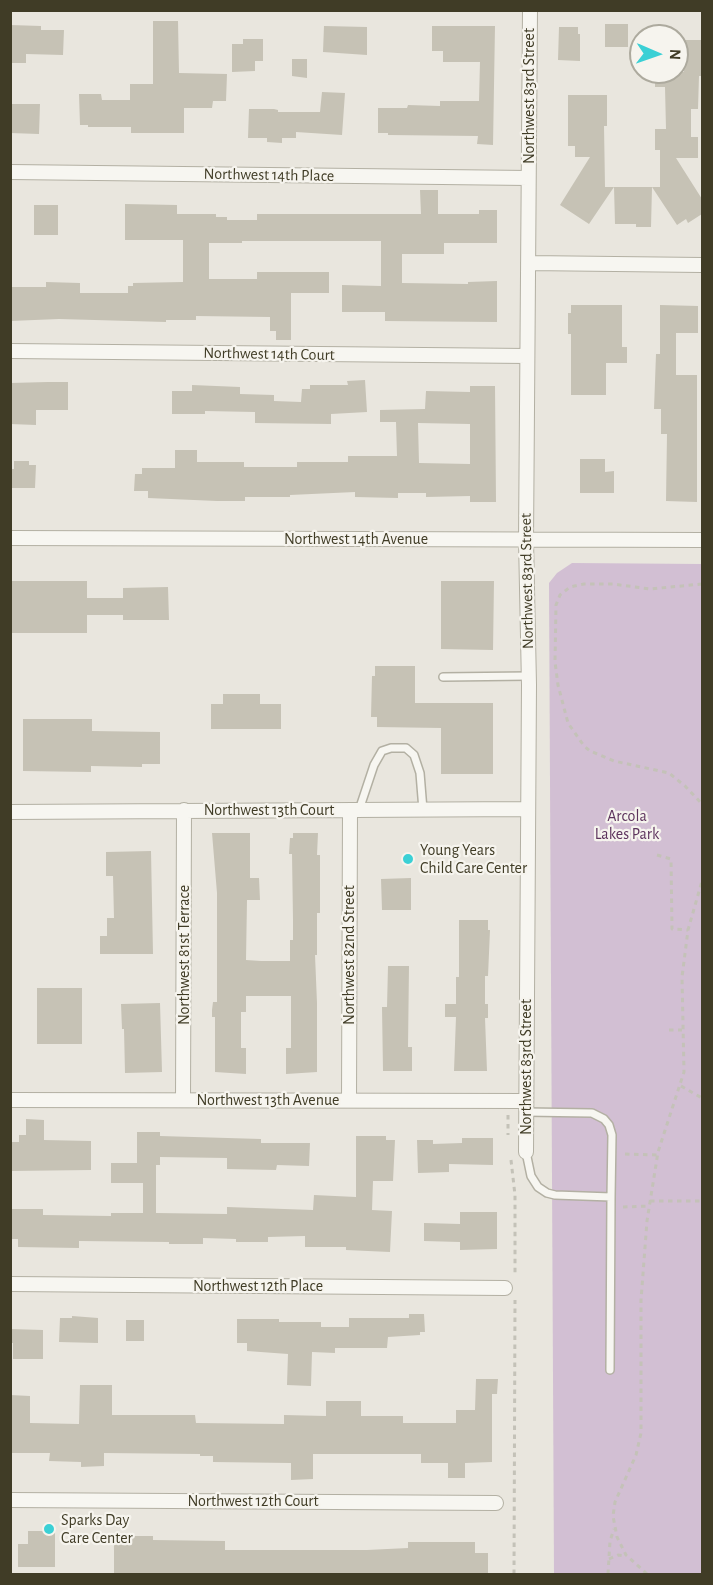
<!DOCTYPE html>
<html>
<head>
<meta charset="utf-8">
<style>
	body { margin:0 }
	#map { position:relative; width:713px; height:1585px; overflow:hidden; background:#e9e6de; font-family:"Alegreya Sans",sans-serif }
	canvas { display:block }
	.frame { position:absolute; inset:0; border:12px solid #403c26; pointer-events:none }
	.north { position:absolute; left:629px; top:24px; width:60px; height:60px; box-sizing:border-box; background:#f6f4ee; border:2px solid #adaa9e; border-radius:50%; rotate:92deg; font-size:16px; font-weight:700; line-height:24px; text-align:center; color:#403c26 }
	.north::after { content:''; display:block; margin:auto; width:21px; height:27px; background:#3bd0d5; clip-path:polygon(50% 0,100% 100%,50% 72%,0 100%) }
</style>
</head>
<body>
<div id="map">
<canvas width="713" height="1585"></canvas>
<div class="frame"></div>
<div class="north">N</div>
</div>
<script>
const ctx = document.querySelector('canvas').getContext('2d');
ctx.lineJoin = 'round';
function fillPath(path, color) {
  ctx.fillStyle = color;
  ctx.fill(path, 'evenodd');
}
function toPath(rows) {
  const path = new Path2D();
  for (const r of rows) {
    path.moveTo(r[0], r[1]);
    for (let i = 2; i < r.length; i += 2) path.lineTo(r[i], r[i + 1]);
  }
  return path;
}
function trace(path, color, width, dash) {
  ctx.strokeStyle = color;
  ctx.lineWidth = width;
  ctx.lineCap = dash ? 'butt' : 'round';
  ctx.setLineDash(dash || []);
  ctx.stroke(path);
}
function drawText(font, color, halo, rows, align = 'center') {
  ctx.font = font + ' "Alegreya Sans",sans-serif';
  ctx.lineWidth = 4.5;
  ctx.setLineDash([]);
  ctx.textBaseline = 'middle';
  ctx.strokeStyle = halo;
  ctx.fillStyle = color;
  for (const [text, x, y, turn = 0] of rows) {
    ctx.save();
    ctx.translate(x, y);
    ctx.rotate((+turn || 0) * Math.PI / 180);
    ctx.textAlign = isNaN(turn) ? turn : align;
    if (halo) ctx.strokeText(text, 0, 0);
    ctx.fillText(text, 0, 0);
    ctx.restore();
  }
}
fillPath(toPath([
	[572,563,702,564,702,1574,554,1574,549,583,557,573]
]), '#d2bfd3');
fillPath(toPath([
	[153,21,178,21,179,73,227,74,226,101,213,101,212,108,184,108,184,133,131,133,131,127,88,127,88,125,80,125,79,94,101,94,102,100,130,100,130,84,153,84],
	[605,24,628,24,628,47,605,47],
	[10,25,41,26,41,30,64,30,63,55,26,54,26,63,10,63],
	[324,26,367,27,367,55,323,52],
	[432,26,495,26,493,145,477,144,478,136,388,135,388,133,378,133,378,108,407,108,408,105,440,106,440,101,479,101,480,62,443,62,443,51,432,51],
	[559,27,578,27,578,34,580,34,580,61,558,60],
	[243,39,263,39,263,61,255,61,255,71,232,72,232,44,243,44],
	[685,40,702,40,702,76,699,76,698,109,691,109,691,137,698,137,698,158,676,158,702,199,702,214,688,223,686,219,677,225,652,187,660,187,660,150,655,150,655,129,666,129,665,87,655,87,655,72,684,72],
	[292,59,307,59,307,78,292,76],
	[322,92,345,93,342,135,296,132,296,138,282,138,282,143,267,142,267,138,248,138,249,109,274,109,278,110,278,112,320,112],
	[568,95,607,95,607,126,604,126,605,187,614,187,589,224,560,205,590,157,575,157,575,146,568,146],
	[10,104,40,104,39,134,10,133],
	[614,187,652,187,651,227,636,227,636,224,615,224],
	[420,190,438,190,438,214,479,214,479,210,497,210,497,243,444,243,444,254,402,254,402,283,468,284,468,282,497,281,497,322,385,321,385,312,342,312,342,285,381,286,381,241,242,241,242,243,209,243,209,279,257,279,257,272,329,272,329,293,291,293,291,340,276,340,276,331,270,331,270,317,196,316,196,320,166,320,166,322,59,319,10,321,10,287,46,287,46,282,80,283,80,293,128,293,128,286,133,286,133,283,183,282,183,240,125,240,125,204,177,205,177,214,216,214,216,217,227,217,227,220,257,220,257,214,421,214],
	[34,205,58,205,58,235,34,235],
	[571,305,622,305,622,347,627,347,627,363,606,363,606,395,571,395,571,334,568,334,568,313,571,313],
	[660,305,698,306,698,333,676,333,676,375,697,375,697,502,666,501,667,434,661,434,661,409,654,409,656,354,660,354],
	[365,380,367,412,331,414,331,424,255,423,255,412,205,411,205,414,172,414,172,391,192,391,192,385,240,387,240,394,274,395,274,401,301,402,302,389,310,389,310,385,348,385,347,381],
	[48,382,68,382,68,410,36,410,36,425,10,424,10,383],
	[470,386,495,386,496,502,470,502,470,496,426,497,426,493,398,493,398,498,355,497,355,492,290,495,290,497,245,497,245,501,217,501,148,498,148,491,134,491,135,474,142,474,142,468,175,468,175,450,197,450,197,462,244,462,244,467,297,467,297,462,348,462,348,456,397,456,396,422,380,422,380,410,425,409,426,391,470,392],
	[418,423,470,424,470,464,419,463],
	[580,459,605,459,605,472,614,471,614,493,580,493],
	[14,461,29,461,29,465,36,465,35,488,10,488,10,469,14,469],
	[10,581,87,581,87,598,123,598,123,588,168,587,169,620,123,620,123,615,87,615,87,633,10,633],
	[441,581,494,581,493,650,441,649],
	[375,666,415,666,415,703,493,703,493,774,441,774,441,728,377,727,377,717,371,717,372,676,375,676],
	[223,694,260,694,260,704,281,704,281,729,211,729,211,704,223,704],
	[23,719,92,719,92,731,160,732,160,764,142,764,142,767,91,766,91,772,23,771],
	[212,833,250,833,250,878,259,878,260,900,247,900,246,960,261,961,290,961,290,940,293,940,293,920,292,854,289,854,290,838,293,838,293,833,318,833,317,855,320,855,320,913,317,913,317,955,315,955,317,1003,317,1072,286,1074,286,1048,291,1048,291,996,246,996,246,1012,241,1012,241,1048,246,1048,246,1074,215,1072,215,1017,212,1017,212,1010,213,1002,217,1002,217,893],
	[151,851,153,954,100,954,100,936,107,936,107,918,114,918,113,876,106,876,106,852],
	[411,878,411,910,382,910,381,879],
	[459,920,488,920,488,930,490,930,488,976,485,976,485,1004,488,1004,488,1018,485,1018,487,1071,454,1071,456,1017,445,1017,445,1004,456,1004,456,977,459,977],
	[388,966,409,966,408,1047,412,1047,412,1071,383,1071,382,1007,387,1007],
	[37,988,82,988,82,1044,37,1044],
	[160,1003,162,1072,125,1073,124,1029,122,1029,121,1004],
	[26,1119,44,1120,44,1140,91,1141,91,1170,10,1171,10,1142,19,1142,19,1135,26,1135],
	[137,1132,160,1132,160,1136,261,1139,261,1143,310,1143,309,1166,277,1165,276,1170,227,1169,227,1158,160,1157,160,1165,156,1165,156,1213,227,1214,227,1207,313,1210,314,1195,356,1197,356,1136,386,1136,386,1140,395,1140,393,1181,373,1181,372,1210,392,1211,390,1252,346,1250,346,1247,305,1247,305,1236,268,1237,268,1242,236,1242,236,1239,203,1238,203,1244,169,1244,169,1242,79,1241,79,1248,18,1247,18,1239,10,1239,10,1209,43,1209,43,1215,111,1216,111,1213,143,1213,143,1183,111,1183,111,1163,137,1163],
	[462,1138,493,1138,493,1165,449,1164,449,1172,418,1173,417,1140,433,1140,433,1144,462,1143],
	[460,1212,497,1212,497,1249,460,1250,460,1242,424,1241,424,1223,460,1224],
	[409,1314,424,1314,425,1332,420,1332,420,1335,388,1337,387,1348,335,1348,335,1353,312,1352,311,1386,287,1385,288,1354,247,1351,247,1343,237,1343,237,1319,279,1319,279,1322,321,1322,321,1327,349,1327,349,1318,409,1318],
	[72,1316,98,1318,98,1343,59,1342,60,1318,72,1318],
	[126,1320,144,1320,144,1341,126,1341],
	[10,1329,43,1330,43,1359,13,1359,13,1343,10,1343],
	[476,1379,498,1379,497,1394,492,1394,492,1462,465,1463,465,1478,448,1478,448,1463,421,1463,421,1454,313,1454,313,1479,291,1480,291,1463,213,1462,213,1456,200,1456,200,1454,104,1453,104,1466,81,1467,81,1462,49,1461,50,1453,10,1453,10,1395,30,1396,30,1423,79,1424,80,1385,112,1385,112,1415,195,1415,196,1423,284,1424,284,1415,326,1416,326,1401,361,1401,361,1416,403,1416,403,1423,456,1423,456,1410,475,1410],
	[28,1531,55,1531,55,1567,18,1567,18,1544,28,1544],
	[114,1536,153,1536,153,1540,225,1541,225,1550,367,1550,408,1548,408,1542,475,1542,475,1553,488,1553,488,1575,114,1575]
]), '#c6c2b5');
const service = toPath([
	[443,677,529,676],
	[359,810,374,765,382,751,391,748,406,748,414,755,420,773,423,810],
	[526,1152,531,1176,538,1187,547,1193,555,1195,611,1197,612,1135,609,1125,604,1119,592,1113,526,1112],
	[610,1370,611,1197]
]);
const minor = toPath([
	[10,172,528,178],
	[528,263,702,265],
	[10,351,527,356],
	[10,538,702,540],
	[10,812,527,809],
	[10,1100,526,1101],
	[183,1100,184,810],
	[349,1100,350,810],
	[526,1152,529,685,526,540,530,10],
	[10,1284,505,1288],
	[10,1500,496,1503]
]);
trace(service, '#b3b0a3', 10);
trace(minor, '#b3b0a3', 16);
trace(toPath([
	[702,584,650,589,613,584,584,584,570,587,560,595,556,605,555,662,558,685,568,723,584,746,590,751,614,761,669,773,685,786,702,804],
	[657,855,671,859,672,929,688,930],
	[669,1030,682,1030],
	[681,1086,702,1098],
	[508,1115,508,1135],
	[625,1154,657,1155],
	[511,1160,515,1195,515,1276],
	[650,1201,702,1201],
	[623,1207,649,1206],
	[609,1559,618,1555,626,1556],
	[514,1574,515,1300],
	[608,1574,610,1541,614,1529],
	[647,1574,626,1555,617,1537,613,1516,615,1502,636,1455,641,1433,641,1300,647,1221,658,1152,684,1072,682,977,688,930,702,881]
]), '#c4c2b8', 3, [4.5, 4.5]);
trace(service, '#f7f6f1', 7);
trace(minor, '#f7f6f1', 14);
for (const [x, y, r, color] of [
	[408,859,6,"#3bd0d5"],
	[49,1529,6,"#3bd0d5"]
]) {
  const dot = new Path2D();
  dot.arc(x, y, r, 0, 2 * Math.PI);
  ctx.fillStyle = color;
  ctx.fill(dot);
  trace(dot, '#f6f4ee', 2);
}
drawText('16px', '#403c26', '#f6f4ee', [
	["Northwest 83rd Street",529,96,-90],
	["Northwest 14th Place",269,175,1],
	["Northwest 14th Court",269,354,1],
	["Northwest 14th Avenue",356,539],
	["Northwest 83rd Street",527,581,-91],
	["Northwest 13th Court",269,810],
	["Northwest 81st Terrace",184,955,-90],
	["Northwest 82nd Street",349,955,-90],
	["Northwest 83rd Street",526,1067,-90],
	["Northwest 13th Avenue",268,1100],
	["Northwest 12th Place",258,1286],
	["Northwest 12th Court",253,1501]
]);
drawText('16px', '#5d335d', '#f6f4ee', [
	["Arcola",627,816],
	["Lakes Park",627,834]
]);
drawText('16px', '#403c26', '#f6f4ee', [
	["Young Years",420,850],
	["Child Care Center",420,868],
	["Sparks Day",61,1520],
	["Care Center",61,1538]
], 'left');
</script>
</body>
</html>
